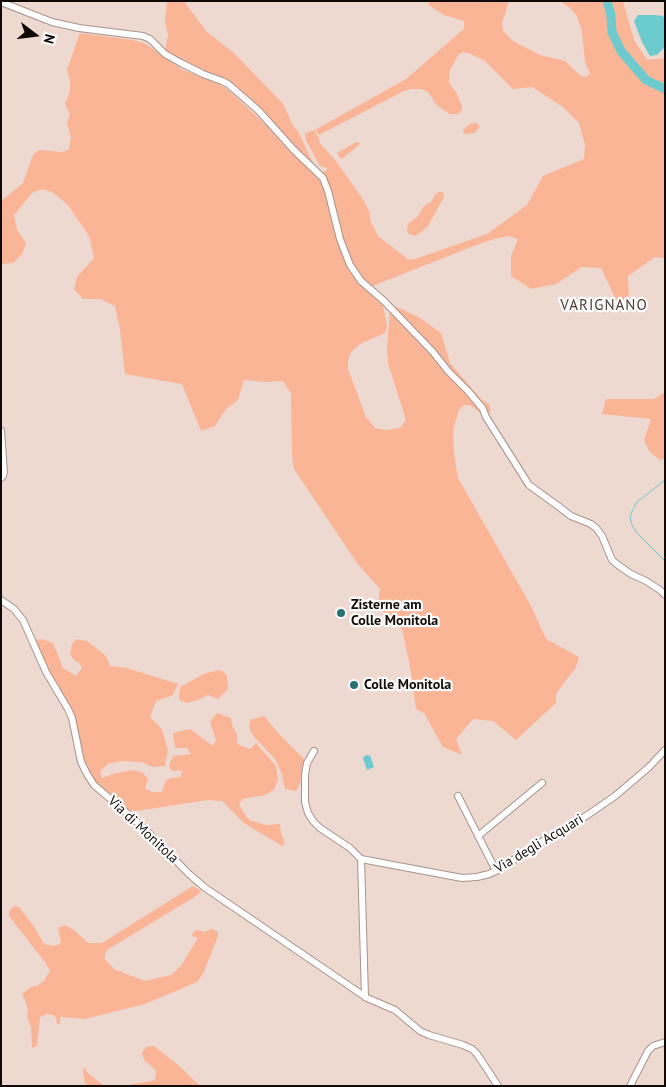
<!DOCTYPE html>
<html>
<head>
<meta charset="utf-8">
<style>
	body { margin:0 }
	#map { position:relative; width:666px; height:1087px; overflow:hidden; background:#eed9d1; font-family:"PT Sans",sans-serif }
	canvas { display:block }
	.frame { position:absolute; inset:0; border:2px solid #100a07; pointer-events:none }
	.north { position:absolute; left:10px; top:10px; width:50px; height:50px; -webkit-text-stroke:4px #fff; paint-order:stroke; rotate:105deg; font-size:14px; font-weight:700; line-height:20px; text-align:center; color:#100a07 }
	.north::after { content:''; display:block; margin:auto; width:18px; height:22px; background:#100a07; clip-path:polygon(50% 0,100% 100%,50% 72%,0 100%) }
</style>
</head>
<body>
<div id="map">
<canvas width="666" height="1087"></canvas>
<div class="frame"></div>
<div class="north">N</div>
</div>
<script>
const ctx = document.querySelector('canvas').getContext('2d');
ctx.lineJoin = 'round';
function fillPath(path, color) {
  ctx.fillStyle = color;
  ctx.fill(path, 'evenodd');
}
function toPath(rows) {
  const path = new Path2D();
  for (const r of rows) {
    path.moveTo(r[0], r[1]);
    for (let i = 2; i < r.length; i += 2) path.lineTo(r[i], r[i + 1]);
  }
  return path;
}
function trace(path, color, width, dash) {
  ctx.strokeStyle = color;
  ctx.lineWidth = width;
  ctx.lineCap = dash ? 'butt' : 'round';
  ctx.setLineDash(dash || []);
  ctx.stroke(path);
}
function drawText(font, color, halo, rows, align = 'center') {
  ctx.font = font + ' "PT Sans",sans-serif';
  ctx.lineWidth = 4.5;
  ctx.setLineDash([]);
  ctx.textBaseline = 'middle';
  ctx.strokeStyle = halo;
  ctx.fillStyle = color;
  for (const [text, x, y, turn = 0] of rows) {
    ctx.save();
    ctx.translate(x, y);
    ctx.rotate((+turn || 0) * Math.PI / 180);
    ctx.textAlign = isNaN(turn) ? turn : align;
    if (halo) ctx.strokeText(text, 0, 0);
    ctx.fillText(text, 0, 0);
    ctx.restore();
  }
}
fillPath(toPath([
	[167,1,184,1,206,31,236,55,283,104,293,126,298,131,313,163,305,159,230,83,197,69,165,51,168,35,165,22],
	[427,1,509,1,502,23,503,31,513,41,540,55,565,61,581,76,586,77,590,74,585,62,582,31,577,16,571,9,560,1,623,1,634,40,647,60,665,58,665,258,655,257,628,276,629,298,617,302,601,268,582,267,556,284,531,289,511,276,511,256,518,239,509,236,494,239,479,244,370,287,362,279,349,259,323,175,323,172,327,170,327,168,320,166,306,140,305,133,314,130,319,138,320,143,336,161,364,201,369,211,371,222,378,236,409,260,415,259,487,234,527,205,543,176,584,159,585,145,579,123,563,107,532,87,513,89,485,61,469,53,463,52,459,54,449,72,449,83,456,92,462,106,462,110,458,114,450,114,442,109,436,104,428,92,421,89,413,89,404,91,319,135,315,130,406,79,464,29,464,21,444,15,430,6],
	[80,33,133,40,146,44,181,69,223,86,236,97,268,127,288,150,306,165,321,181,325,187,349,268,383,305,387,326,385,333,360,344,351,352,348,360,348,369,366,417,375,428,386,430,400,428,406,420,388,363,387,348,390,310,397,307,420,318,441,333,450,363,482,400,489,404,491,411,483,415,470,405,464,405,459,410,453,430,454,454,458,478,531,606,546,639,579,657,576,667,556,694,556,703,516,740,493,721,473,719,456,739,462,755,443,747,424,713,416,709,410,666,402,629,387,617,378,605,380,589,357,563,294,469,292,455,291,393,283,381,266,382,244,380,238,400,226,409,215,426,201,431,182,384,125,374,120,329,115,306,100,299,83,299,74,289,77,277,94,258,89,236,68,205,52,192,42,189,32,193,14,215,17,230,26,243,22,254,13,263,1,264,1,201,23,183,33,155,39,150,62,152,69,149,71,138,67,123,70,114,65,104,70,91,70,80,67,70],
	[476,123,479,125,479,128,474,133,464,134,463,130,470,124],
	[356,142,360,143,359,145,342,159,339,157,337,153],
	[439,192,443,192,444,197,428,226,420,233,414,236,409,234,407,232,408,224,418,216,424,206,431,202,435,195],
	[665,392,665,459,660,460,649,451,644,440,651,419,602,414,606,399,654,399],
	[42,639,53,643,63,668,76,676,82,668,80,664,74,660,70,654,72,644,77,639,87,641,106,656,110,666,127,668,178,684,173,695,156,701,150,717,162,729,168,750,165,766,153,767,141,762,122,761,108,764,100,771,102,778,116,773,133,770,143,773,148,779,145,788,152,792,162,792,165,782,170,778,181,777,182,770,172,771,169,766,173,756,191,754,187,748,175,748,173,733,190,729,213,746,216,740,210,722,217,713,231,718,233,728,237,734,237,744,250,749,256,743,276,766,278,780,274,790,265,795,242,799,239,805,249,820,266,825,280,824,281,833,285,843,282,846,244,823,222,801,208,800,136,811,125,810,98,787,90,776,82,757,74,717,46,666,36,640],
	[218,670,223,671,227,676,228,689,218,699,208,695,198,700,186,703,179,699,180,687,204,674],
	[264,716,279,734,304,759,300,784,296,791,285,789,282,775,276,760,254,737,249,728,250,720],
	[193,886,201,891,196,896,107,950,104,958,114,969,145,981,171,975,181,966,198,938,192,936,193,932,198,930,204,932,212,929,218,932,218,936,203,974,197,982,145,1004,85,1019,60,1017,60,1024,57,1024,56,1018,53,1015,47,1014,40,1017,37,1046,32,1048,31,1027,27,1016,28,1009,25,1000,22,994,31,987,37,986,44,981,50,971,45,962,9,916,9,911,14,906,19,907,33,925,44,944,54,946,61,943,58,928,65,925,74,930,88,943,102,943],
	[154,1046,177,1064,200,1086,104,1086,129,1085,155,1080,156,1070,144,1060,142,1053,146,1047],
	[84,1067,88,1073,104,1086,89,1086,85,1083,83,1071]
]), '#fab496');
fillPath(toPath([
	[638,15,654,15,663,16,665,20,665,47,657,55,650,56,642,42,634,21],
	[368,756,370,755,374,767,367,770,363,758,364,757,364,756,368,755]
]), '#6acccf');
trace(toPath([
	[665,480,637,502,633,509,630,517,632,525,637,533,665,561]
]), '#6acccf', 1);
trace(toPath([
	[607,1,611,15,612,32,621,51,646,80,665,89]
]), '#6acccf', 9);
const minor = toPath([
	[1,2,52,22,79,28,143,36,150,39,165,54,181,63,203,74,222,81,228,84,258,110,293,149,323,178,328,191,340,239,350,265,361,281,384,301,433,352,448,371,468,391,483,409,486,417,529,485,558,506,571,516,591,524,597,529,602,536,612,560,618,565,631,574,646,581,660,590,665,595],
	[1,431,4,472,3,476,1,478],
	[1,600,14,609,23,620,46,672,68,709,72,718,81,762,87,774,94,785,143,827,188,873,204,887,367,998,395,1010,420,1031,429,1035,463,1045,472,1049,477,1054,498,1086],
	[314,751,307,763,305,775,305,802,308,813,313,821,320,828,350,848,361,859,365,997],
	[458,796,496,871],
	[478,836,542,783],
	[361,859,462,878,477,877,489,874,496,871,556,833,571,826,592,812,615,796,648,768,665,750],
	[630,1086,648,1051,653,1046,665,1042]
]);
trace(minor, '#a6948c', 8);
trace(minor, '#fff', 6);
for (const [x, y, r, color] of [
	[341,613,5,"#287272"],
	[354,685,5,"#287272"]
]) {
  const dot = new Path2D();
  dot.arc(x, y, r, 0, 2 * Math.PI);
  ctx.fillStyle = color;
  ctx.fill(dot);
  trace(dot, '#fff', 2);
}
drawText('bold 14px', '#100a07', '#fff', [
	["Zisterne am",351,605],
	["Colle Monitola",351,621],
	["Colle Monitola",364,685]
], 'left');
drawText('14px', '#100a07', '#fff', [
	["Via di Monitola",143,830,43],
	["Via degli Acquari",539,844,-31]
]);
ctx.letterSpacing = '1px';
drawText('15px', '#4a3a34', '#fff', [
	["VARIGNANO",604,306]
]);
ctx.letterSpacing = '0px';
</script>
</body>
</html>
